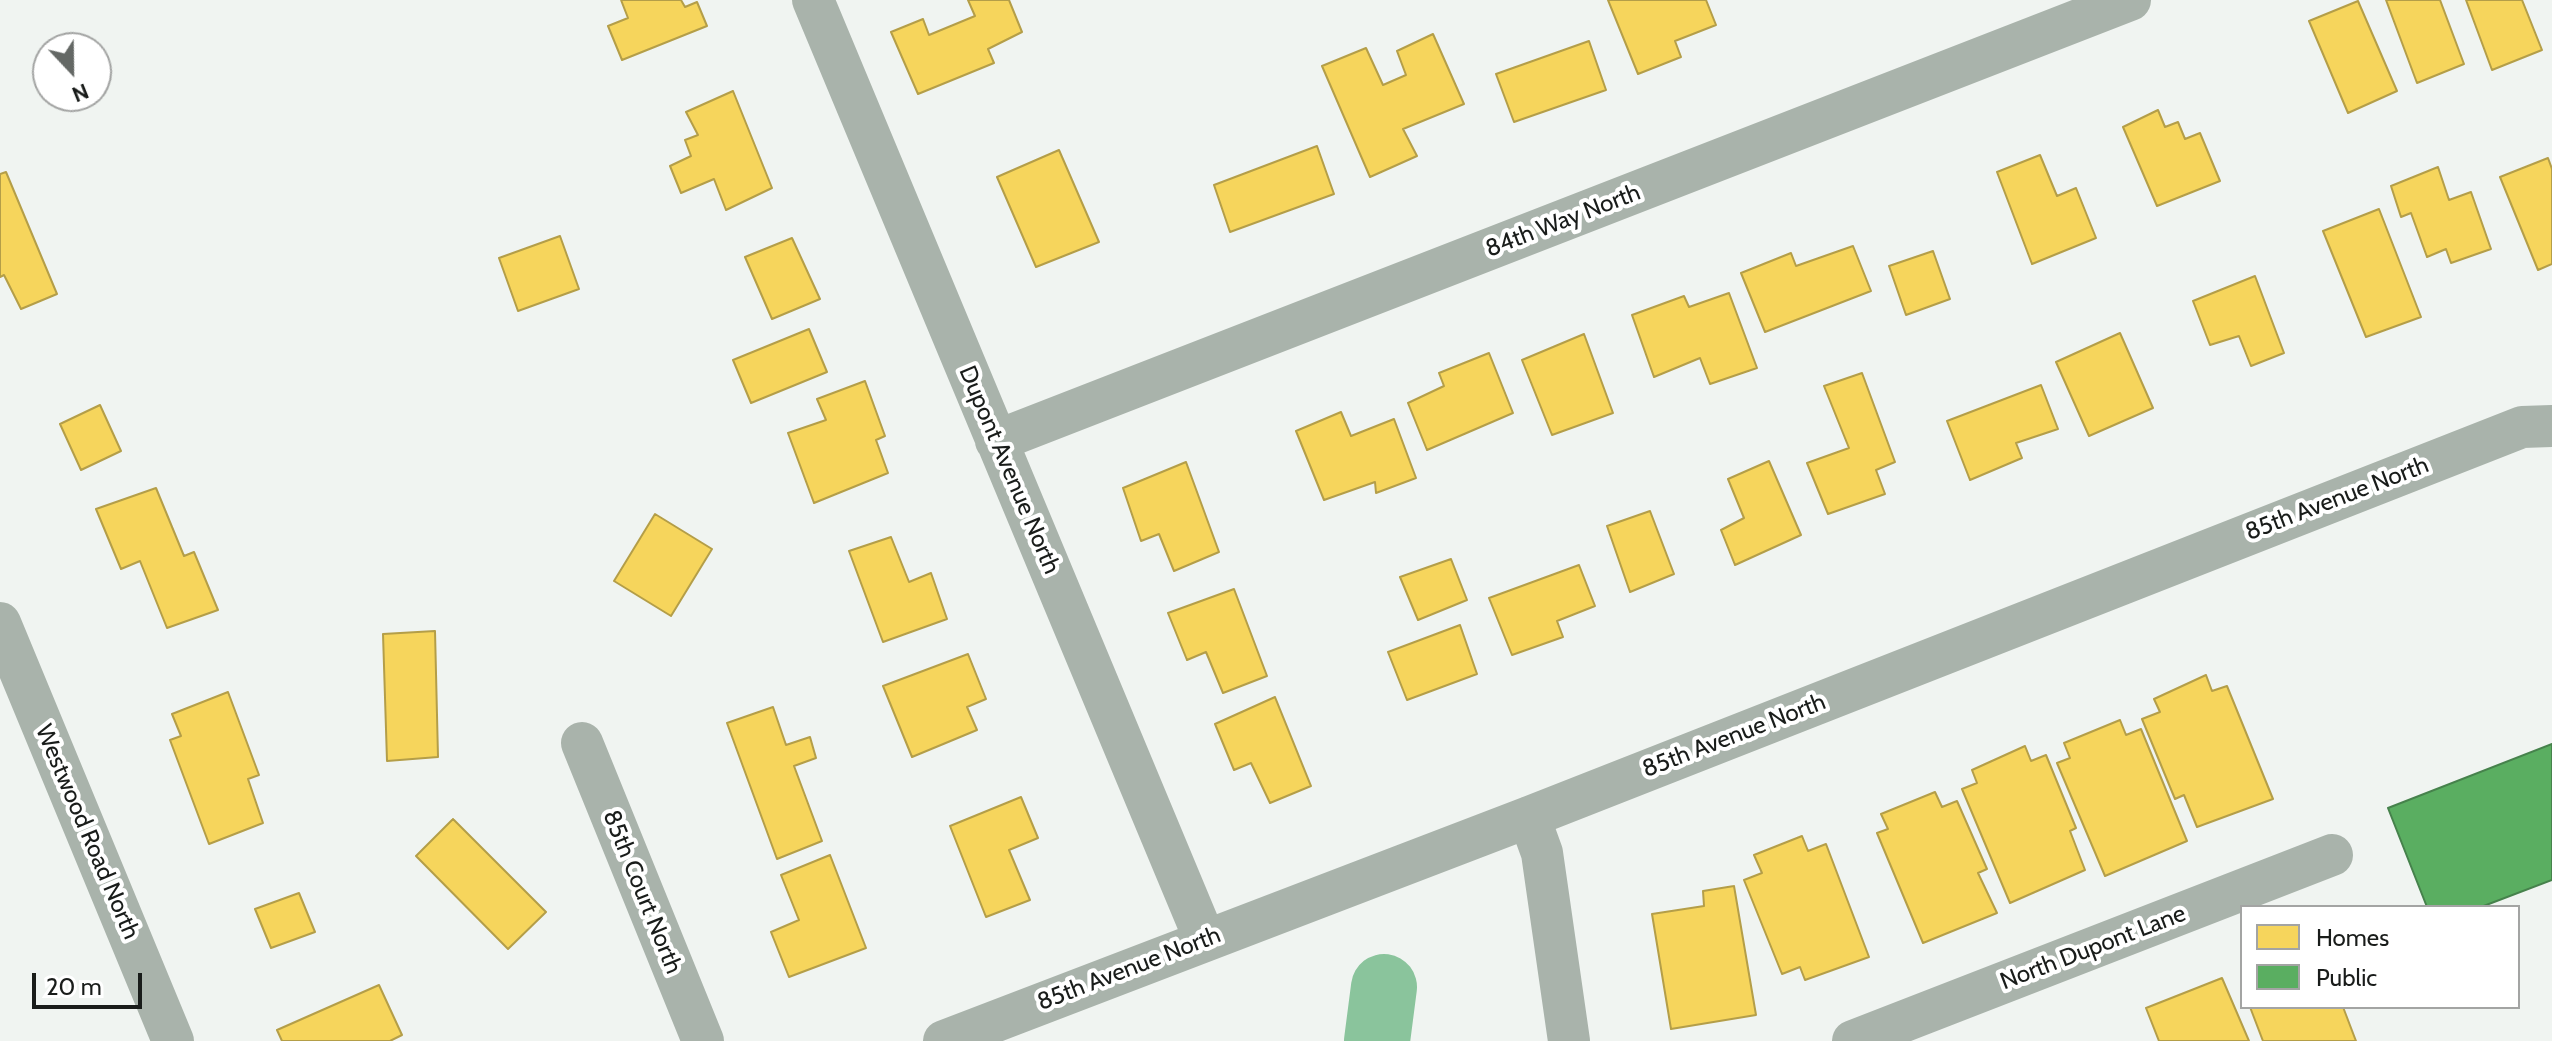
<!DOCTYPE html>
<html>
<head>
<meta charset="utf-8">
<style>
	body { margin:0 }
	#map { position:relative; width:2552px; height:1041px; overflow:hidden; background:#f0f4f1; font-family:Cabin,sans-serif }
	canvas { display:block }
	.legend { position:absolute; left:2240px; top:905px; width:280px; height:104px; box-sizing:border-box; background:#fff; border:2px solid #a3a4a3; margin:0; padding:10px 14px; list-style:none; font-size:24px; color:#191c1a }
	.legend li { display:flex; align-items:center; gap:16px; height:40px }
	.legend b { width:40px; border:2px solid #a3a4a3 }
	.north { position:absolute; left:32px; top:32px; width:80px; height:80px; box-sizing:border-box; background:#fff; border:2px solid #a3a4a3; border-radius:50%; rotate:158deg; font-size:22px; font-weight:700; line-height:32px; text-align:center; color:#191c1a }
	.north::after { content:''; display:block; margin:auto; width:28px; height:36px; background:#646865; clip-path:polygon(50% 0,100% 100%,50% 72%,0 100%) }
	.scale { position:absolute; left:32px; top:973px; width:110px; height:36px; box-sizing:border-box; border:4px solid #191c1a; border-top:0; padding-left:10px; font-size:24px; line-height:28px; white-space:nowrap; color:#191c1a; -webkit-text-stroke:6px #fff; paint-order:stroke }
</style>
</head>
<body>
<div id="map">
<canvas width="2552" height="1041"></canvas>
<ul class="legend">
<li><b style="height:22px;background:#f6d55c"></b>Homes</li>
<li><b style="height:22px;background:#5aae61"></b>Public</li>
</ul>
<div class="north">N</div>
<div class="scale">20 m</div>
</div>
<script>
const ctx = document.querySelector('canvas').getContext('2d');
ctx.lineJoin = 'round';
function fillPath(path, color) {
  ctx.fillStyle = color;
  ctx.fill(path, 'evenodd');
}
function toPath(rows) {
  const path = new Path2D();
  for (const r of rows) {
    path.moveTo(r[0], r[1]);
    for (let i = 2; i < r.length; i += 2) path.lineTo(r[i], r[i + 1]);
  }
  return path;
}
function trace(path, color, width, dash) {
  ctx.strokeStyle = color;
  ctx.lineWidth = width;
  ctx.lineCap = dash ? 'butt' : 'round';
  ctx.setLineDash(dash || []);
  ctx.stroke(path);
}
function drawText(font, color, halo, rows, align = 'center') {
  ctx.font = font + ' Cabin,sans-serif';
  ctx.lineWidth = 8;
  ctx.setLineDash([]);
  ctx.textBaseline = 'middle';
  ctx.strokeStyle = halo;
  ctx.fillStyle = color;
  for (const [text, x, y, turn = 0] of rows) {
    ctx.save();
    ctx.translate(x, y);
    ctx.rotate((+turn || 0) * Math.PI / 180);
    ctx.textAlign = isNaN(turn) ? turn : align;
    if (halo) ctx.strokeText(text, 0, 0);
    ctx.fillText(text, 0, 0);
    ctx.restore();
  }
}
const homes = toPath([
	[621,0,681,0,685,7,697,2,707,26,622,60,608,26,628,18,621,0],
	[968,0,1009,0,1022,32,988,49,994,63,918,94,891,32,923,19,929,35,975,16,968,0],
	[1608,0,1706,0,1716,25,1675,41,1681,57,1638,74,1608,0],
	[2386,0,2440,0,2464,64,2417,83,2386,0],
	[2466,0,2522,0,2542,50,2492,70,2466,0],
	[2358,1,2397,91,2348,113,2309,21,2358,1],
	[1433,34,1464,104,1403,129,1417,156,1370,177,1322,66,1366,48,1383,85,1406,75,1397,51,1433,34],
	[1589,41,1606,90,1514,122,1496,74,1589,41],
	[733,91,772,188,726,210,714,179,681,193,670,166,691,156,685,140,698,135,686,112,733,91],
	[2158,110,2165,127,2178,122,2185,139,2200,133,2220,181,2157,206,2123,127,2158,110],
	[1317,146,1334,194,1230,232,1214,185,1317,146],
	[1059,150,1099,242,1036,267,997,177,1059,150],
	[2040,155,2057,196,2076,188,2096,238,2032,264,1997,172,2040,155],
	[2548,158,2552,169,2552,264,2538,270,2500,177,2548,158],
	[2438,167,2449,200,2471,192,2491,249,2451,263,2446,249,2427,257,2411,213,2401,217,2391,186,2438,167],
	[6,172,57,294,21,309,4,275,0,277,0,174,6,172],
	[2379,209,2421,317,2366,337,2323,231,2379,209],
	[560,236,579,289,518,311,499,258,560,236],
	[792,238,820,299,772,319,745,257,792,238],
	[1853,246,1871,291,1765,332,1741,273,1791,253,1796,266,1853,246],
	[1933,251,1950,299,1906,315,1889,266,1933,251],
	[2255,276,2284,353,2251,366,2239,336,2210,345,2193,301,2255,276],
	[1729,293,1757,368,1710,384,1700,358,1654,377,1632,315,1684,296,1689,307,1729,293],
	[809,329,827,372,751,403,733,360,809,329],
	[2120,333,2153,408,2089,436,2056,362,2120,333],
	[1584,334,1613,413,1552,435,1522,360,1584,334],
	[1489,353,1513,413,1427,450,1408,403,1444,386,1439,373,1489,353],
	[1862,373,1895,462,1876,470,1885,494,1828,514,1807,463,1849,448,1824,386,1862,373],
	[865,381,885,436,876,440,888,473,814,503,788,433,826,420,817,399,865,381],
	[2041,385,2058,429,2016,443,2022,458,1970,480,1947,421,2041,385],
	[100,405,121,451,81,470,60,424,100,405],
	[1341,412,1351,436,1394,419,1416,478,1376,493,1375,482,1324,500,1296,431,1341,412],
	[1769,461,1801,535,1735,565,1721,530,1744,518,1728,479,1769,461],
	[1186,462,1219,552,1174,571,1159,534,1141,541,1123,488,1186,462],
	[156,488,184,556,194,552,218,610,167,628,140,561,121,569,96,509,156,488],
	[1650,511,1674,574,1630,592,1607,526,1650,511],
	[655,514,712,549,671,616,614,581,655,514],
	[891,537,909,582,931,573,947,619,883,642,849,551,891,537],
	[1451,559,1467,600,1418,620,1400,577,1451,559],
	[1579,565,1595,606,1557,621,1563,637,1512,655,1489,598,1579,565],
	[1234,589,1267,676,1223,693,1206,652,1187,660,1168,613,1234,589],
	[1460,625,1477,674,1407,700,1388,652,1460,625],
	[435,631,438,757,387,761,383,634,435,631],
	[968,654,986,699,967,707,977,730,912,757,883,686,968,654],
	[2206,675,2212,691,2227,686,2273,799,2197,827,2184,795,2175,799,2142,719,2160,712,2154,699,2206,675],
	[228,692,259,775,248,779,263,823,209,844,170,740,181,736,172,714,228,692],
	[1275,697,1311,786,1270,803,1251,763,1234,770,1215,724,1275,697],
	[773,707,786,745,810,737,816,758,794,766,822,841,777,859,727,723,773,707],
	[2120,720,2126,735,2141,729,2187,841,2105,876,2057,763,2070,758,2064,743,2120,720],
	[2025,746,2031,761,2046,755,2076,828,2070,831,2085,870,2010,903,1962,789,1977,783,1972,770,2025,746],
	[1935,792,1942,807,1957,801,1987,869,1978,873,1997,913,1923,943,1877,833,1888,829,1881,814,1935,792],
	[1021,797,1038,838,1009,850,1030,900,986,917,950,826,1021,797],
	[453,819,546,912,508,949,416,856,453,819],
	[1802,836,1808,851,1826,844,1869,957,1805,980,1800,967,1782,974,1744,880,1762,873,1754,855,1802,836],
	[830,855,866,948,789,977,771,932,799,920,781,875,830,855],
	[1734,886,1756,1015,1671,1029,1652,914,1704,906,1703,891,1734,886],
	[299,893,315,932,271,948,255,909,299,893],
	[2222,978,2249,1041,2159,1041,2146,1008,2222,978],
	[379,985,402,1035,390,1041,282,1041,277,1030,379,985],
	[2250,1007,2343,1007,2356,1041,2263,1041,2250,1007]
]);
fillPath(homes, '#f6d55c');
trace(homes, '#b49e48', 2);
const public = toPath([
	[2552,744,2552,880,2481,907,2427,907,2388,808,2552,744]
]);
fillPath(public, '#5aae61');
trace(public, '#46824c', 2);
trace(toPath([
	[1377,1041,1384,987]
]), '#8ac49c', 66);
trace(toPath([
	[813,0,1205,940],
	[996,441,2130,0],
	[0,623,173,1041],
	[582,743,703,1041],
	[1529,817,1542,853,1569,1041],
	[944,1041,1529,817,2522,427,2552,426],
	[1853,1041,2332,855]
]), '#a9b3ab', 42);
drawText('24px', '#191c1a', '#fff', [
	["84th Way North",1563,221,-21],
	["Dupont Avenue North",1009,470,67],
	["85th Avenue North",2337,499,-21],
	["85th Avenue North",1734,736,-21],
	["Westwood Road North",87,832,67],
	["85th Court North",642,892,68],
	["North Dupont Lane",2093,948,-21],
	["85th Avenue North",1129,969,-21]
]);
</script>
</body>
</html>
